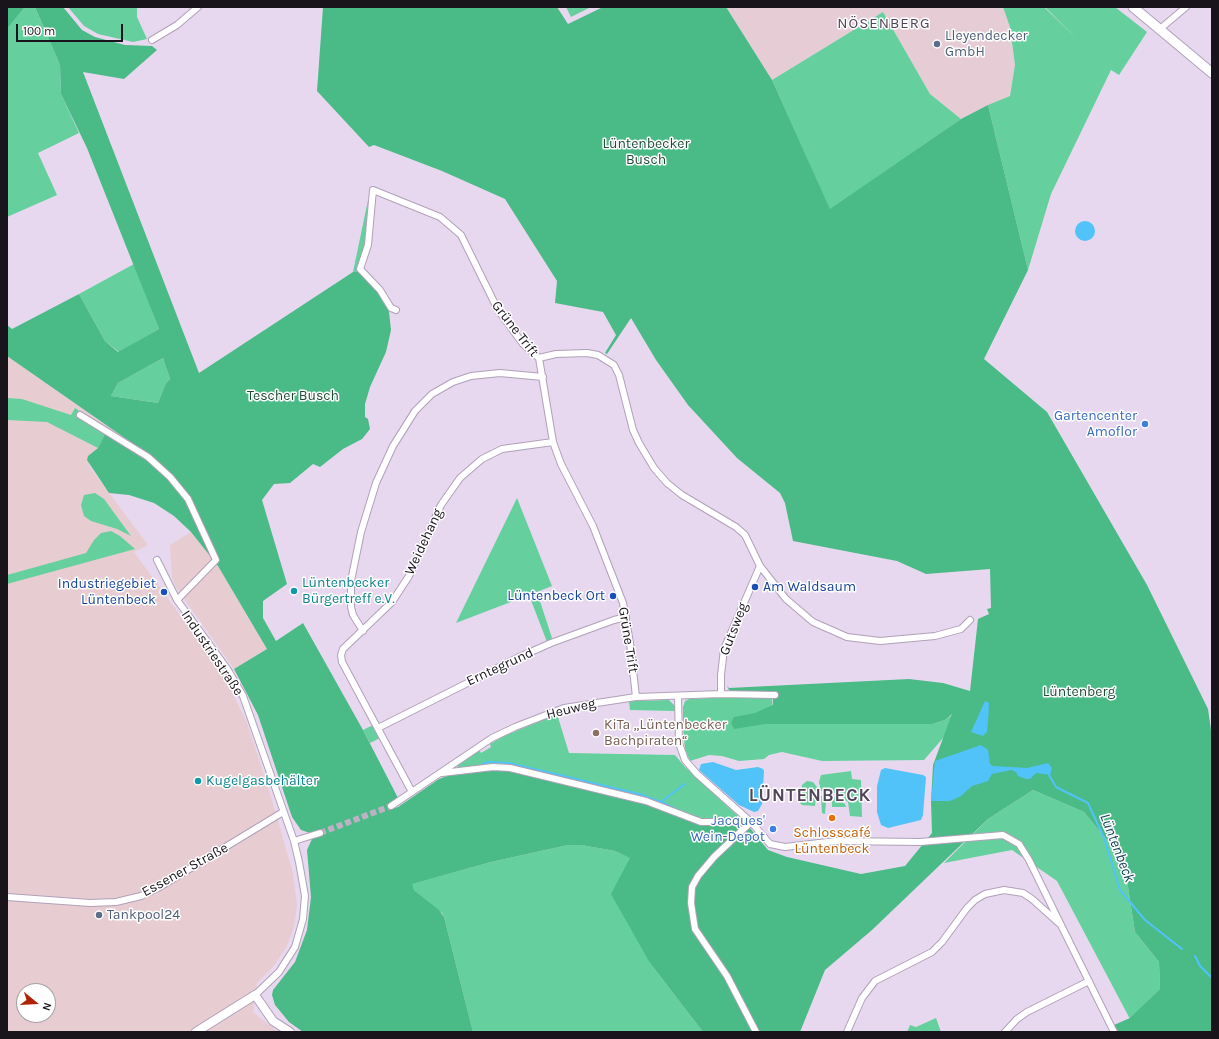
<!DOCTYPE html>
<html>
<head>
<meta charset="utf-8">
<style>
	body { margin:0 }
	#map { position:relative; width:1219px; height:1039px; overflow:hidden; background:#e7d8f0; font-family:Karla,sans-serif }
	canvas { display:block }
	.frame { position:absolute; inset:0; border:8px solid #19141c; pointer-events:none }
	.north { position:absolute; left:16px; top:983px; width:40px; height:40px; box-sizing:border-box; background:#fff; border:1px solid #a3a1a4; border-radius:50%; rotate:108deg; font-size:11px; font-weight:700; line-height:16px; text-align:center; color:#19141c }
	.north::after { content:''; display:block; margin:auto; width:14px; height:18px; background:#af2204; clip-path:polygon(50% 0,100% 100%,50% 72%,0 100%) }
	.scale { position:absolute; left:16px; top:24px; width:107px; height:18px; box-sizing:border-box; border:2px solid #19141c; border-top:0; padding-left:5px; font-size:12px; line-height:14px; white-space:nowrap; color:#19141c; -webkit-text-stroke:3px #fff; paint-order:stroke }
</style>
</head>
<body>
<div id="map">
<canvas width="1219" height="1039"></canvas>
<div class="frame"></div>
<div class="north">N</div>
<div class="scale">100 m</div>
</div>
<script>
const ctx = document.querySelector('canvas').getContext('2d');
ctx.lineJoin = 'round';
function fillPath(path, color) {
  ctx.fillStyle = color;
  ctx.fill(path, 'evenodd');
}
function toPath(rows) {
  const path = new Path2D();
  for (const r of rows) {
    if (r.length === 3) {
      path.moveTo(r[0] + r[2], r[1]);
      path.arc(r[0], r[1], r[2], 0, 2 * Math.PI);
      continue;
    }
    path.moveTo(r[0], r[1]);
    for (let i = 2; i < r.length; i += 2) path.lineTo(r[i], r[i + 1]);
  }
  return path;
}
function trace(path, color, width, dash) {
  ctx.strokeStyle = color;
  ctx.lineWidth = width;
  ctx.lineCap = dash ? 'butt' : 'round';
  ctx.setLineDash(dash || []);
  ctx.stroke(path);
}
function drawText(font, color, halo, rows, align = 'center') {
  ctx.font = font + ' Karla,sans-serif';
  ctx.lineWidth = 3;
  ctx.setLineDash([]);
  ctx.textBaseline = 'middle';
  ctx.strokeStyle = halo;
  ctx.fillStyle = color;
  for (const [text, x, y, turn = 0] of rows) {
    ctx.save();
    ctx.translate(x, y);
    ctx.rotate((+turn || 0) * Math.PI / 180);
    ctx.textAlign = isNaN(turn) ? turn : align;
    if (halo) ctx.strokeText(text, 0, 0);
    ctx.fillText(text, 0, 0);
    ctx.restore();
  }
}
fillPath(toPath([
	[726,7,1003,7,1010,27,1015,65,1010,96,961,119,930,94,883,12,772,80]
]), '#e6cdd5');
fillPath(toPath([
	[7,356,144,452,98,448,88,456,90,467,148,545,134,552,220,670,246,720,270,793,293,873,297,905,294,927,286,948,273,967,257,983,253,1012,278,1032,7,1032],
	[24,991,48,991,48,1015,24,1015],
	[191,532,218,566,267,649,234,669,177,589,172,578,170,545]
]), '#e7cdd1');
fillPath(toPath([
	[25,7,35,7,60,65,61,94,79,133,38,153,57,195,7,217,7,29],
	[68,7,137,7,137,17,147,39,133,42,98,34,84,26],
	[566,7,591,7,571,17],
	[1003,7,1044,7,1076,38,1045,7,1115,7,1147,32,1119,75,1111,70,1051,194,1028,270,988,105,1010,96,1015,65,1010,27],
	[883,12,930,94,961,119,830,210,772,80],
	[368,200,366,245,359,262,360,272,353,272],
	[134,264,159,329,119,352,105,341,79,294],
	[163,358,170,379,166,383,158,403,111,396,118,383],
	[7,398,22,399,71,415,75,408,103,427,105,434,98,448,47,422,7,420],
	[95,493,104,499,131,536,117,529,91,521,84,516,81,505,84,495],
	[517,498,552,586,537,592,552,638,547,642,529,595,456,623],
	[111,531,120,536,135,549,7,584,7,575,86,553,94,540,101,533],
	[772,695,773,714,932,724,945,720,953,714,950,730,924,760,822,761,782,752,769,755,764,759,739,761,722,756,709,755,690,761,685,749,683,728,683,707,685,701,689,699],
	[669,700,675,706,675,711,630,710,629,701],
	[557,714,569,753,675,755,685,767,738,816,736,818,702,818,690,816,659,803,491,765,458,768,457,766,479,749,481,753,491,747,490,744,504,736],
	[373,725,380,738,370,743,363,730],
	[851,771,852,779,861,780,862,817,850,816,848,802,831,791,821,791,819,782,821,775],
	[807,781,813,782,817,787,815,806,802,805,800,803,802,785],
	[1033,790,1084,812,1124,861,1135,932,1159,962,1160,989,1130,1019,1057,881,1012,850,944,863,988,819],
	[828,795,838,798,845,804,846,807,832,807,832,801,826,801,825,814,822,813,821,796],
	[568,845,581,845,615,851,631,858,650,963,703,1032,473,1032,444,917,442,913,414,890,411,884,491,862],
	[936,1018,941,1032,907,1032,910,1025,916,1027]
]), '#65d09d');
fillPath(toPath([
	[7,7,25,7,7,29],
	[35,7,63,7,82,30,95,37,125,45,152,46,157,50,124,79,83,72,199,373,353,272,360,272,378,291,385,302,389,312,391,330,386,352,370,387,365,404,365,417,368,419,370,429,362,439,343,449,320,467,313,464,290,483,274,484,262,500,287,584,263,601,263,618,276,641,303,623,363,730,398,798,390,803,392,809,398,807,439,779,447,776,476,770,506,770,644,804,698,824,739,824,740,836,750,828,768,850,787,857,861,874,905,866,932,833,931,801,933,765,952,714,945,720,932,724,765,724,734,729,731,723,734,717,755,713,773,705,773,691,736,692,729,690,727,686,729,688,909,679,943,683,970,691,978,619,989,614,987,609,991,608,990,569,926,574,897,561,793,541,785,503,780,493,737,458,688,405,656,360,631,318,607,354,605,353,616,335,603,312,555,303,557,281,505,199,442,171,374,145,369,147,317,91,323,7,557,7,568,24,603,7,726,7,772,80,830,209,961,119,988,105,1028,270,984,359,1047,412,1147,585,1208,709,1212,737,1212,1032,1118,1032,1114,1025,1130,1018,1160,989,1159,962,1135,932,1124,861,1084,812,1033,790,988,819,872,930,825,970,800,1032,703,1032,650,963,611,894,630,858,615,851,581,845,568,845,491,862,412,884,414,890,439,910,444,917,473,1032,303,1032,289,1022,275,1005,272,995,273,990,295,962,307,930,311,897,307,850,312,839,310,833,301,830,292,817,258,715,234,669,267,649,218,566,191,532,174,516,154,503,129,495,109,493,87,460,88,456,98,448,105,434,142,450,7,356,7,325,12,329,79,294,105,341,118,352,159,329,87,148,61,94,60,65],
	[163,358,170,379,166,383,158,403,111,396,118,383]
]), '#4aba87');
fillPath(toPath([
	[1085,231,10],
	[985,701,989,703,988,722,987,732,983,736,971,732],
	[981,745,988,750,990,764,993,766,1027,768,1048,763,1052,768,1050,775,1036,773,1030,779,1026,779,1018,776,1016,772,1011,770,997,773,992,774,988,781,972,786,961,796,950,801,931,801,935,761],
	[713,762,736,770,758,767,763,769,764,771,762,804,758,811,754,812,739,805,699,770,701,764],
	[885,768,923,775,926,777,923,815,921,820,888,828,881,825,877,812,877,786,881,770]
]), '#51c3f8');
trace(toPath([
	[482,764,488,762,509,763,639,794,661,802,685,784],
	[1049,775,1056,787,1088,803,1104,838,1120,890,1145,920,1182,949],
	[661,802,682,812],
	[1195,956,1200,966,1212,978]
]), '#51c3f8', 2);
trace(toPath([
	[320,833,391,806]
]), '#beb1c6', 6, [6, 3]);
const minor = toPath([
	[1160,29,1186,7],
	[152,40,177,25,198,7],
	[396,310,391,308,380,290,360,269,368,245,373,190,440,217,461,235,498,310,523,344,539,358,553,442,561,464,593,526,623,603,630,643,636,697],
	[539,358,556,354,587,353,598,355,614,365,619,375,633,430,639,443,654,468,667,483,682,495,736,527,745,535,760,566,786,599,813,622,847,637,880,641,935,636,961,629,970,620],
	[80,415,148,457,170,477,188,499,216,560,177,600],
	[157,560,177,600,228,670,243,696,294,841,299,862,305,896,303,919,295,947,279,972,255,995],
	[363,631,353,615,351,607,351,581,361,532,376,483,393,446,415,411,432,394,453,382,471,376,500,373,543,377],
	[721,694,721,675,724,649,760,566],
	[678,696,679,743,685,760,697,774,751,822,770,844,785,847,836,841,920,842,1003,835,1019,844,1029,860,1061,925],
	[378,728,515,659,551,643,614,620,626,617],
	[442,773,493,767,510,768,646,801,701,822,751,822],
	[412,792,342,662,341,655,343,649,392,602,409,576,441,505,460,478,482,459,502,449,553,442],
	[391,806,492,738,515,727,564,708,636,697,721,694,775,695],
	[751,822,714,857,698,876,692,887,691,903,695,929,727,976,756,1032],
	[294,841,320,833],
	[7,897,90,903,116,902,141,896,158,888,283,812],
	[847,1032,862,998,875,981,932,952,942,942,967,908,975,900,985,894,1004,890,1023,893,1032,899,1061,925,1114,1032],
	[1005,1032,1017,1019,1027,1012,1089,981]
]);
const tertiary = toPath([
	[196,1032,255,995,273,1021,290,1032]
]);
const secondary = toPath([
	[1133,7,1212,73]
]);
trace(minor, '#b0a1b8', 8);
trace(tertiary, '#b0a1b8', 10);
trace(secondary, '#b0a1b8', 11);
trace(minor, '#fff', 6);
trace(tertiary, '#fff', 8);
trace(secondary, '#fff', 9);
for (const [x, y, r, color] of [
	[937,44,4,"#5c6f8a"],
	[1145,424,4,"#3f7fe0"],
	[755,587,4,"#1a4fb4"],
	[294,591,4,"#0f9aa8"],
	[164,592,4,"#1a4fb4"],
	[613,596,4,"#1a4fb4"],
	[596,733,4,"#8d6e63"],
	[198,781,4,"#0f9aa8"],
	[832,818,4,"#e8710a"],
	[773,829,4,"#3f7fe0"],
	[99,915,4,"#5c6f8a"]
]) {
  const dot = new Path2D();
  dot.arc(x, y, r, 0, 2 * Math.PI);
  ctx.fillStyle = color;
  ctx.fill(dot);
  trace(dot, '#fff', 1.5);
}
drawText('14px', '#4e5e75', '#fff', [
	["Lleyendecker",945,36],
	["GmbH",945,52],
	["Tankpool24",107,915]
], 'left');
drawText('14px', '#1f4c37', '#fff', [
	["Lüntenbecker",646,144],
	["Busch",646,160],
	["Tescher Busch",293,396],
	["Lüntenberg",1079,692]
]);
drawText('14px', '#19141c', '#fff', [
	["Grüne Trift",515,329,52],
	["Weidehang",424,542,-65],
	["Gutsweg",734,629,-69],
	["Grüne Trift",628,640,81],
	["Industriestraße",212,653,56],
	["Erntegrund",500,667,-25],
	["Heuweg",571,709,-14],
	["Essener Straße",185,870,-29]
]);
drawText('14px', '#366cbe', '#fff', [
	["Gartencenter",1137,416],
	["Amoflor",1137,432],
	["Jacques'",765,821],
	["Wein-Depot",765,837]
], 'right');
drawText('14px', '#0d838f', '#fff', [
	["Lüntenbecker",302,583],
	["Bürgertreff e.V.",302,599],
	["Kugelgasbehälter",206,781]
], 'left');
drawText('14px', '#164399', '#fff', [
	["Industriegebiet",156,584],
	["Lüntenbeck",156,600],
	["Am Waldsaum",763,587,"left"],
	["Lüntenbeck Ort",605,596]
], 'right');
drawText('14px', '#785e54', '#fff', [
	["KiTa „Lüntenbecker",604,725],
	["Bachpiraten“",604,741]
], 'left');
drawText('14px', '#c56008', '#fff', [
	["Schlosscafé",832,833],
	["Lüntenbeck",832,849]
]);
ctx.letterSpacing = '1px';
drawText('15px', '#514559', '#fff', [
	["NÖSENBERG",884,24]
]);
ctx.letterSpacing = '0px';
drawText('italic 15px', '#144459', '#fff', [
	["Lüntenbeck",1117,848,69]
]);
ctx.letterSpacing = '1px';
drawText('bold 18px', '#514559', '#fff', [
	["LÜNTENBECK",810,796]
]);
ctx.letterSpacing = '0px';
</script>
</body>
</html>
